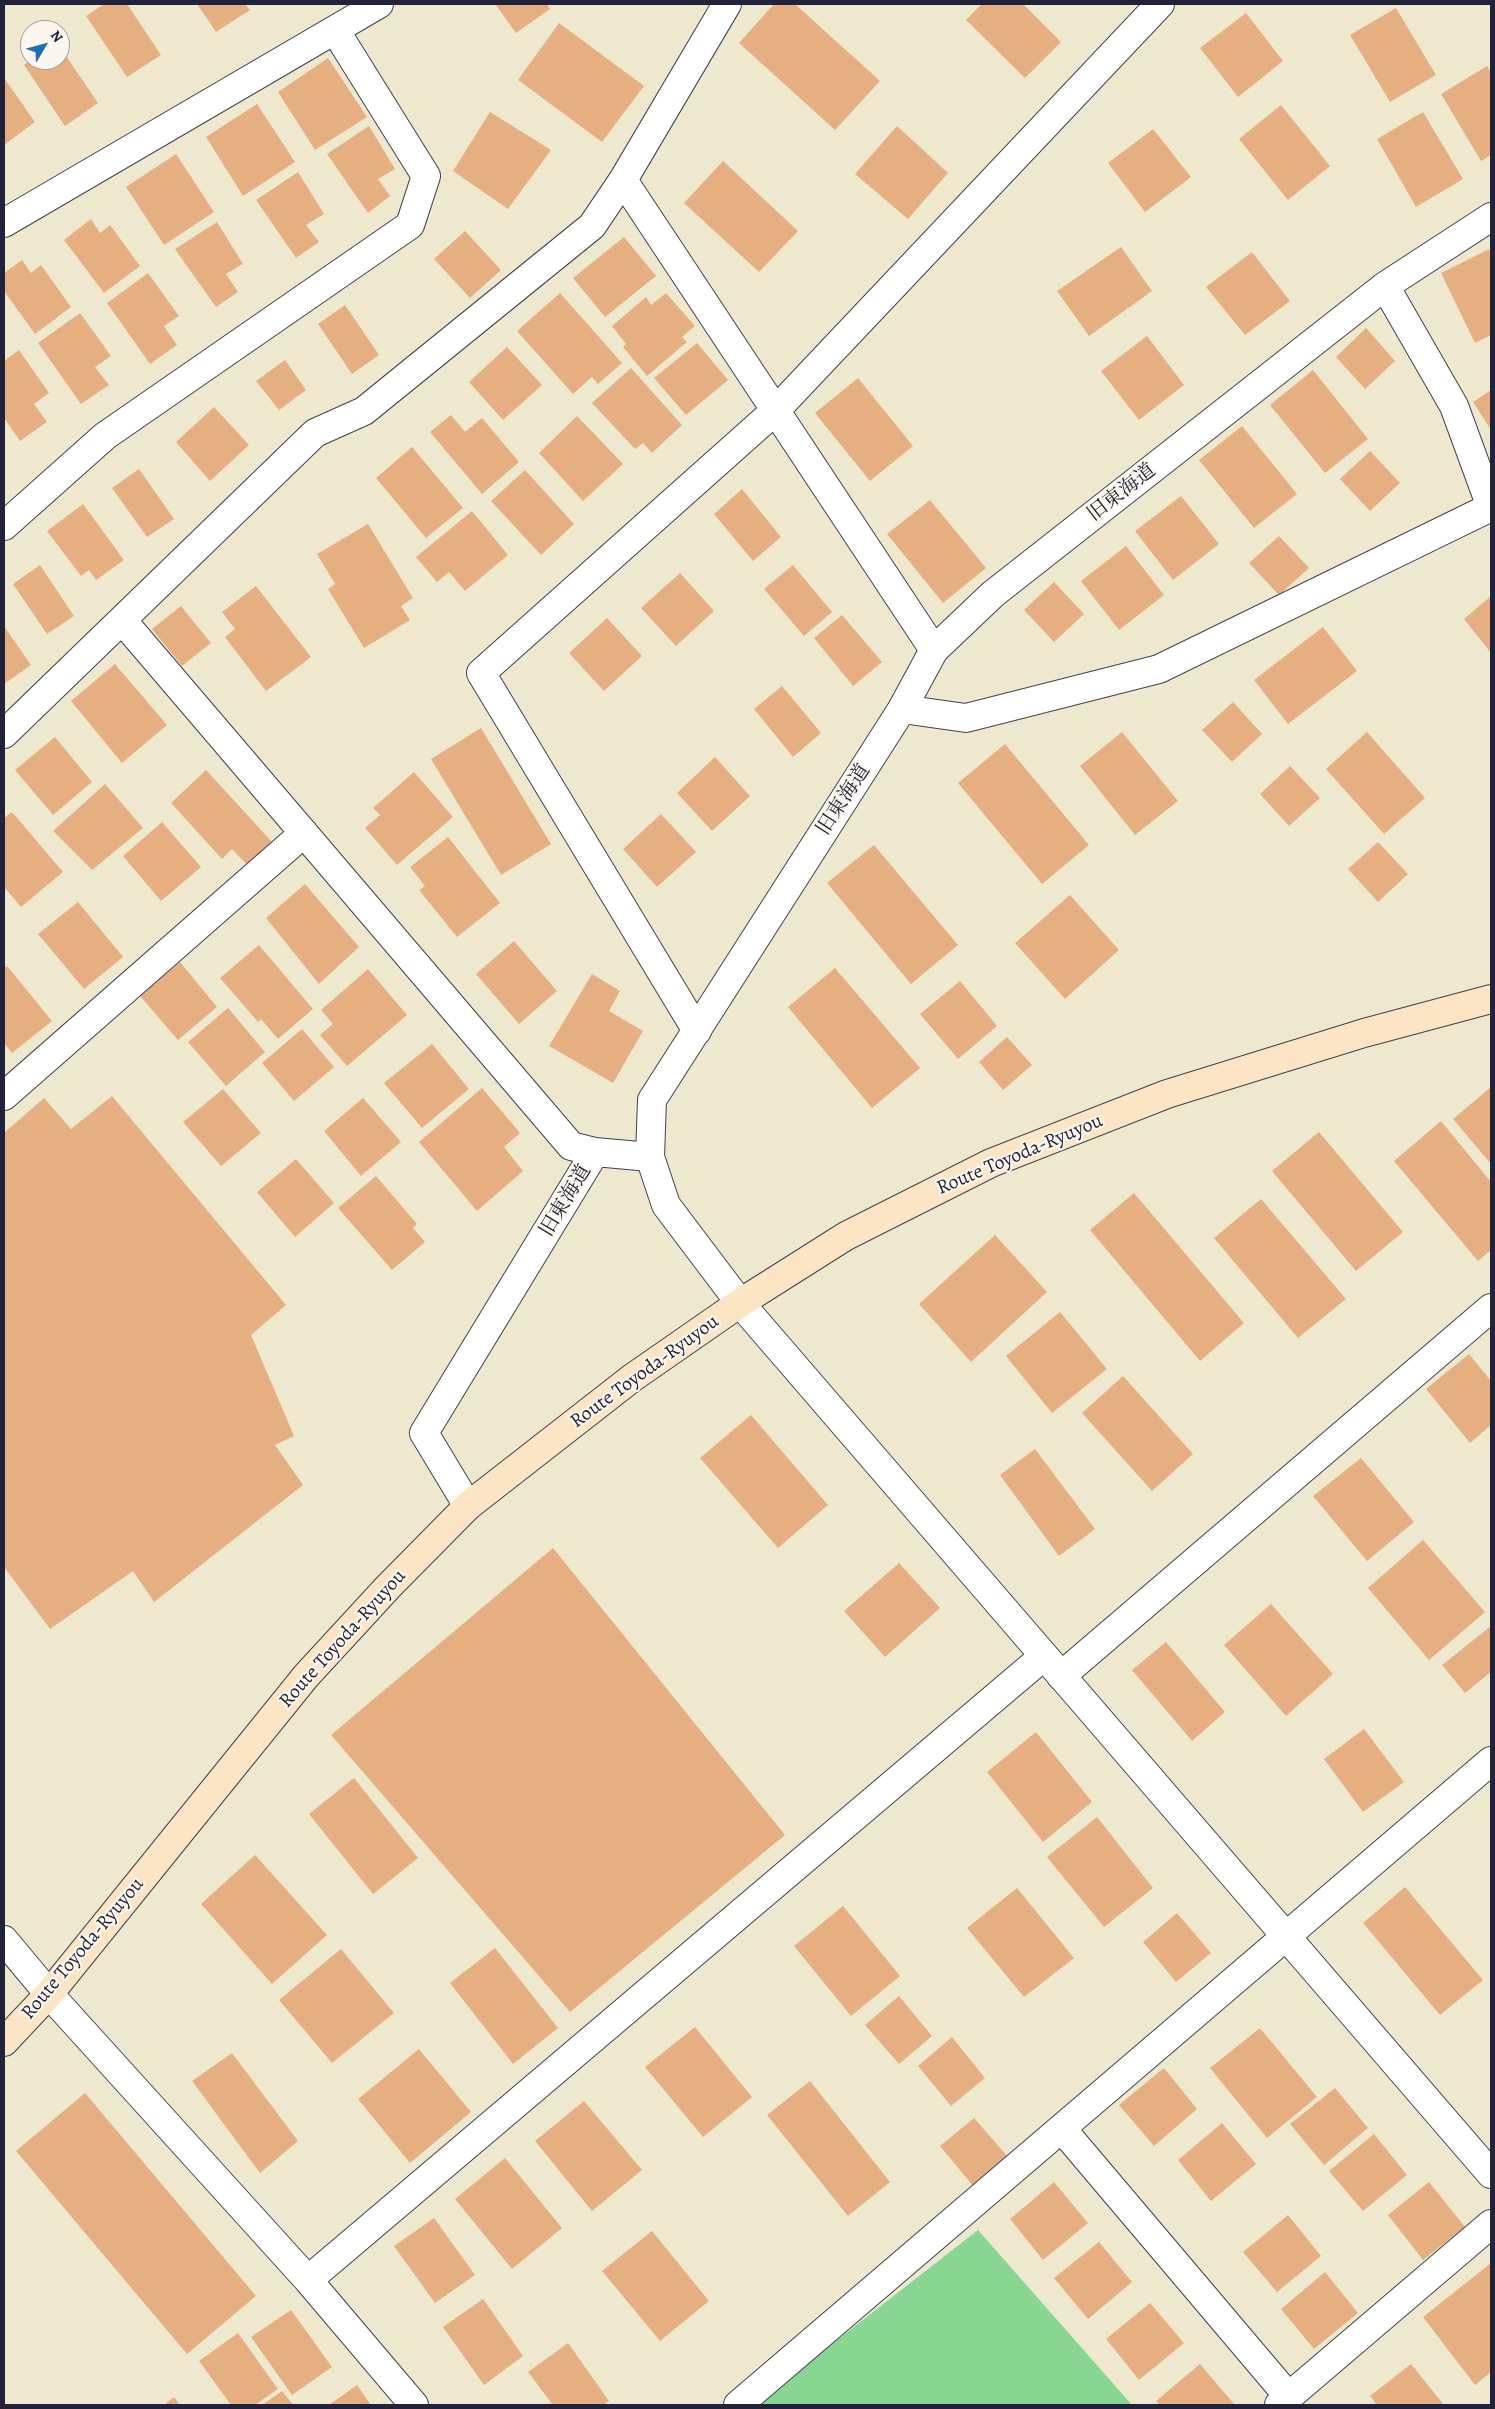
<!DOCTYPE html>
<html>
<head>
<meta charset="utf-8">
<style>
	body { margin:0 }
	#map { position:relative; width:1495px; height:2409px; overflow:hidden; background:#eee9ce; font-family:Alegreya,serif }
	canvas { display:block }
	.frame { position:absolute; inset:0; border:5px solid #22223b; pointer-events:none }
	.north { position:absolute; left:20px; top:20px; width:50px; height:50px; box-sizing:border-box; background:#fbf7ec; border:1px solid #a4a2a5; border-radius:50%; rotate:53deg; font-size:14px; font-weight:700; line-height:20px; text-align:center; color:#22223b }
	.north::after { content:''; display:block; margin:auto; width:18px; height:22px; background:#1f6fb2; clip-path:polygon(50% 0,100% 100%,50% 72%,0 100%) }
</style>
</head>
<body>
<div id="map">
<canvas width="1495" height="2409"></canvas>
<div class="frame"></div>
<div class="north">N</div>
</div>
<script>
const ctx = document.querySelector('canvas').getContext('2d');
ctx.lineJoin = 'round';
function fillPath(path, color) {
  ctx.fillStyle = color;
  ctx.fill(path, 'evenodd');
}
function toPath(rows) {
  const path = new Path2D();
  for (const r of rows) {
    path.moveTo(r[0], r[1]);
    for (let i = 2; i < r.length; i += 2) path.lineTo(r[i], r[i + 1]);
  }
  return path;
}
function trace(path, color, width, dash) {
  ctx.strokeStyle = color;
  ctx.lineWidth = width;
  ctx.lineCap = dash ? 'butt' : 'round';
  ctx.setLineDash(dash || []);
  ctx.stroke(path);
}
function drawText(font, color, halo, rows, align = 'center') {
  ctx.font = font + ' Alegreya,"Noto Serif JP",serif';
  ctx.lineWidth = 4.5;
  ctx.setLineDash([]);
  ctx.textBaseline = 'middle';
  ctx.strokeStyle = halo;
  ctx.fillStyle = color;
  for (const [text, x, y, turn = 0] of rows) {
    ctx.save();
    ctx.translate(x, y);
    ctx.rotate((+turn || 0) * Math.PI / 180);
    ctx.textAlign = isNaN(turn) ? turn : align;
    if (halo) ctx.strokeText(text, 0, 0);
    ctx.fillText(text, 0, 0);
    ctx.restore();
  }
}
fillPath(toPath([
	[978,2230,1132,2405,754,2405]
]), '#89d693');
fillPath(toPath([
	[104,4,127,4,161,55,127,77,86,16],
	[197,4,245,4,250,10,216,32],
	[495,4,547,4,550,9,516,33],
	[774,4,795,4,880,81,835,130,739,43],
	[982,4,1023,4,1061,42,1025,78,966,20],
	[1396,8,1436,75,1390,102,1350,35],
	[1246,13,1283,61,1238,97,1200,48],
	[559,23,644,86,602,142,518,80],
	[60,47,98,103,65,126,24,65,31,60,60,60],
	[328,58,367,117,315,150,278,92],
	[1487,66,1491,73,1491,155,1481,161,1441,94],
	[4,78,35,122,4,145],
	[257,104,295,162,243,196,206,137],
	[1281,105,1330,166,1288,200,1239,139],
	[490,112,551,150,508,209,453,171],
	[1423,112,1463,179,1416,207,1377,139],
	[369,126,395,169,378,179,390,196,368,213,327,154],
	[897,126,948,173,908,219,855,174],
	[1153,129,1191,177,1145,212,1108,163],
	[176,154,214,212,164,245,126,187],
	[723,161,798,231,759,272,684,203],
	[298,172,324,214,306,225,319,242,296,258,256,200],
	[91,219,100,233,110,225,140,266,104,293,64,240],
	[217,222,243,264,226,274,238,292,216,307,175,249],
	[465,231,501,270,470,298,434,259],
	[624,237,656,276,605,317,573,278],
	[1121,247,1152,291,1089,336,1057,291],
	[1489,249,1491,253,1491,335,1475,343,1441,273],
	[1252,252,1290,301,1245,335,1206,287],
	[22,260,31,273,41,265,71,307,35,334,4,291,4,273],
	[148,273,179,316,164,326,177,345,150,364,107,303],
	[560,293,622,363,598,384,592,377,573,394,517,331],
	[666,293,695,326,682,337,687,342,647,376,623,347,626,344,612,326,646,297,651,305],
	[345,305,379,355,352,374,318,324],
	[80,313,111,356,95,367,109,385,81,404,38,343],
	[1366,328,1395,361,1365,389,1336,357],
	[1147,336,1184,385,1139,420,1101,371],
	[697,343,728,380,686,415,654,378],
	[507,347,542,385,503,420,469,382],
	[19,350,49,393,34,404,47,422,20,441,4,418,4,361],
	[285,360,306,390,279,410,256,381],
	[631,368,682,425,652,453,643,443,635,449,592,403],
	[1313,370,1368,439,1325,473,1270,405],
	[858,378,913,446,870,481,815,413],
	[1491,390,1491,430,1473,402],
	[214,407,249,445,210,481,176,442],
	[451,415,465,432,482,418,519,462,482,494,430,432],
	[577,416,623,464,583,501,539,453],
	[1242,426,1297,494,1254,528,1199,460],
	[412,447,463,508,426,538,376,478],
	[1370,451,1400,483,1370,511,1340,479],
	[139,469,174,519,147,537,112,488],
	[525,470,574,524,541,555,491,501],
	[742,489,781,537,753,561,714,514],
	[1181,496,1219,544,1173,580,1135,531],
	[930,500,986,568,943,603,887,534],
	[83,504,124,560,96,580,89,570,81,576,47,531],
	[472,511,508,555,465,591,449,572,437,582,416,557],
	[368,524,413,598,401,606,410,620,364,648,328,589,335,584,317,554],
	[1279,536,1309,568,1279,595,1249,563],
	[1126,546,1164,595,1119,630,1081,581],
	[40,565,74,616,47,634,13,584],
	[793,565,832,612,804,636,764,589],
	[680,573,714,611,676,646,641,608],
	[1054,582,1084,614,1054,642,1024,610],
	[256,586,311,657,266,691,225,637,235,629,222,612],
	[1491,596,1491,653,1464,619],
	[181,606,211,643,182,666,152,629],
	[842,615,882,662,853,686,814,638],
	[607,618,642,656,604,691,569,653],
	[4,626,31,665,4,684],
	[1323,627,1357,671,1288,724,1254,680],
	[115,664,167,725,122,763,71,701],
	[782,686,821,733,793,757,754,709],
	[1233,702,1262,734,1232,762,1202,730],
	[481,728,551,844,501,875,431,759],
	[1122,732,1178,801,1135,835,1080,766],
	[1367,732,1425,798,1384,834,1326,769],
	[55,737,92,782,53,815,15,770],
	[1005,744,1089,845,1042,884,958,783],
	[715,757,750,796,712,831,677,793],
	[1290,766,1320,798,1289,826,1260,794],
	[206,770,273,843,248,866,232,849,222,859,171,803],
	[414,772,453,817,397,865,365,828,380,815,373,808],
	[105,784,143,828,92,870,53,831],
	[12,812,63,872,21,907,4,887,4,818],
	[661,814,696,852,657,887,623,849],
	[162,822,201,867,161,901,123,856],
	[448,837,500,903,457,937,419,890,425,886,410,867],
	[1378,842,1408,874,1378,902,1348,869],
	[874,845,958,945,911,984,827,883],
	[305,884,359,947,319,984,266,918],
	[1070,895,1119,950,1065,999,1015,943],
	[78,902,123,957,84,989,38,934],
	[514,941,557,991,519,1024,476,974],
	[259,945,313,1009,278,1039,261,1019,258,1022,220,978],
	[180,962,217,1007,178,1040,140,996],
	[7,966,52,1021,12,1053,4,1043,4,968],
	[835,968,920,1068,872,1108,788,1007],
	[368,969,407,1015,347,1066,320,1035,333,1024,321,1010],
	[592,974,620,991,609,1011,643,1031,613,1083,549,1046],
	[960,981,997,1026,958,1059,920,1014],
	[228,1008,265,1052,226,1086,188,1042],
	[302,1029,334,1067,294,1101,262,1063],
	[1007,1037,1032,1065,1003,1090,979,1062],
	[432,1044,469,1089,422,1128,384,1083],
	[1491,1087,1491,1164,1453,1119],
	[482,1088,520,1133,504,1147,523,1171,477,1211,419,1142],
	[223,1089,261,1133,221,1166,183,1122],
	[112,1096,286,1305,251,1335,294,1436,275,1445,303,1485,154,1602,133,1571,50,1629,4,1567,4,1133,44,1098,71,1129],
	[363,1098,401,1142,361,1176,324,1131],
	[1441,1121,1491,1182,1491,1250,1478,1261,1394,1161],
	[1319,1132,1403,1232,1356,1271,1272,1171],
	[296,1159,334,1203,295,1237,257,1192],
	[376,1176,417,1224,413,1228,425,1242,392,1270,338,1208],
	[1134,1193,1244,1323,1200,1361,1090,1230],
	[1261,1199,1346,1299,1298,1338,1214,1238],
	[995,1235,1047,1292,971,1362,919,1304],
	[1060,1312,1107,1369,1052,1413,1006,1356],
	[1469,1354,1491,1381,1491,1425,1470,1443,1426,1389],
	[1123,1376,1193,1454,1152,1491,1082,1413],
	[751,1415,828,1505,778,1548,700,1458],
	[1035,1449,1095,1529,1059,1556,1000,1475],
	[1361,1458,1414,1522,1367,1561,1313,1496],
	[1423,1540,1485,1612,1429,1660,1368,1588],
	[553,1548,785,1835,570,2012,331,1735],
	[899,1563,940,1608,885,1657,844,1611],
	[1271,1604,1333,1674,1286,1716,1224,1645],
	[1491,1626,1491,1672,1465,1693,1442,1665],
	[1166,1642,1225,1712,1192,1741,1132,1670],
	[1364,1729,1404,1782,1363,1812,1324,1759],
	[1036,1732,1092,1802,1043,1842,987,1772],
	[354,1778,418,1858,373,1894,309,1814],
	[1097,1817,1153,1888,1104,1927,1047,1857],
	[255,1855,327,1935,272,1984,201,1904],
	[1405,1887,1483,1980,1440,2015,1363,1923],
	[1017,1888,1074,1958,1024,1997,967,1928],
	[843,1906,900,1976,851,2016,794,1946],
	[1177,1913,1211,1953,1176,1982,1143,1942],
	[495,1948,558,2028,513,2064,450,1983],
	[341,1949,394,2013,332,2063,279,2000],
	[899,1996,932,2036,899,2064,865,2025],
	[695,2027,752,2097,703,2137,645,2067],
	[1260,2028,1317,2097,1267,2138,1210,2068],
	[952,2037,985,2078,951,2106,918,2066],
	[419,2049,471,2112,410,2163,358,2099],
	[232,2053,298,2141,260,2173,192,2081],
	[1164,2068,1197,2109,1154,2146,1119,2105],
	[810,2081,890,2182,848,2216,767,2115],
	[1335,2088,1368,2128,1324,2165,1290,2124],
	[85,2093,256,2296,187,2354,16,2151],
	[584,2101,642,2170,592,2211,535,2141],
	[974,2118,1008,2157,973,2186,940,2146],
	[1222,2123,1256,2164,1211,2201,1178,2160],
	[1374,2134,1407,2175,1363,2211,1329,2171],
	[505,2158,562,2228,512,2269,455,2199],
	[1054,2182,1088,2223,1043,2260,1010,2219],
	[1429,2182,1465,2227,1423,2260,1388,2215],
	[1288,2215,1321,2256,1277,2292,1243,2252],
	[434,2218,475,2275,435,2303,394,2246],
	[652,2231,709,2301,660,2341,602,2271],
	[1099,2242,1132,2282,1088,2319,1054,2278],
	[1491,2263,1491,2372,1475,2385,1423,2317],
	[1325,2272,1358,2313,1314,2349,1281,2309],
	[483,2299,523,2356,484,2385,443,2327],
	[1150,2303,1184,2343,1139,2380,1106,2339],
	[291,2310,332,2367,292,2395,251,2337],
	[238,2333,278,2389,255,2405,231,2405,199,2361],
	[568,2343,609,2401,603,2405,553,2405,528,2372],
	[1200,2364,1234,2404,1160,2405,1156,2401],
	[1411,2364,1444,2405,1377,2405,1370,2396],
	[357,2385,371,2405,329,2405],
	[282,2391,293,2405,262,2405],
	[174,2397,180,2405,164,2405]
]), '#e5af82');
const minor = toPath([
	[623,180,934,650,993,594,1385,286,1491,217],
	[4,223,379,4],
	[1385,286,1454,406,1491,507],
	[4,526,105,436,410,225,426,176,335,30],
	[122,620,571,1146,595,1152,650,1157],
	[902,709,966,718,1159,669,1491,507],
	[4,734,315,433,364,411,592,226,623,180,727,4],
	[697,1031,481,673,776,410,1160,4],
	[4,1096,304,833],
	[468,1506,424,1433,595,1152],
	[1061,1676,1491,1308],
	[4,1940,49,1994,308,2280,414,2405],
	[1062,2129,1289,2397],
	[308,2280,1044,1656],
	[738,2405,1491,1761],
	[1279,2405,1491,2224]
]);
const tertiary = toPath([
	[934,650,902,709,652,1100,650,1157,666,1205,740,1303,1491,2174]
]);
const secondary = toPath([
	[4,2042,49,1994,306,1676,388,1587,468,1506,632,1378,740,1303,846,1236,991,1163,1167,1094,1364,1033,1491,999]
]);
trace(minor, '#414051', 30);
trace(tertiary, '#414051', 30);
trace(secondary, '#414051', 30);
trace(minor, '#fff', 28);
trace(tertiary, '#fff', 28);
trace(secondary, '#fce5c4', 28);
drawText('20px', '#22223b', '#fbf7ec', [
	["旧東海道",1122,493,-38],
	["旧東海道",844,800,-57],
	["Route Toyoda-Ryuyou",1020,1155,-23],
	["旧東海道",566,1201,-59],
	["Route Toyoda-Ryuyou",645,1372,-36],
	["Route Toyoda-Ryuyou",343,1639,-48],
	["Route Toyoda-Ryuyou",83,1949,-50]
]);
</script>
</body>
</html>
